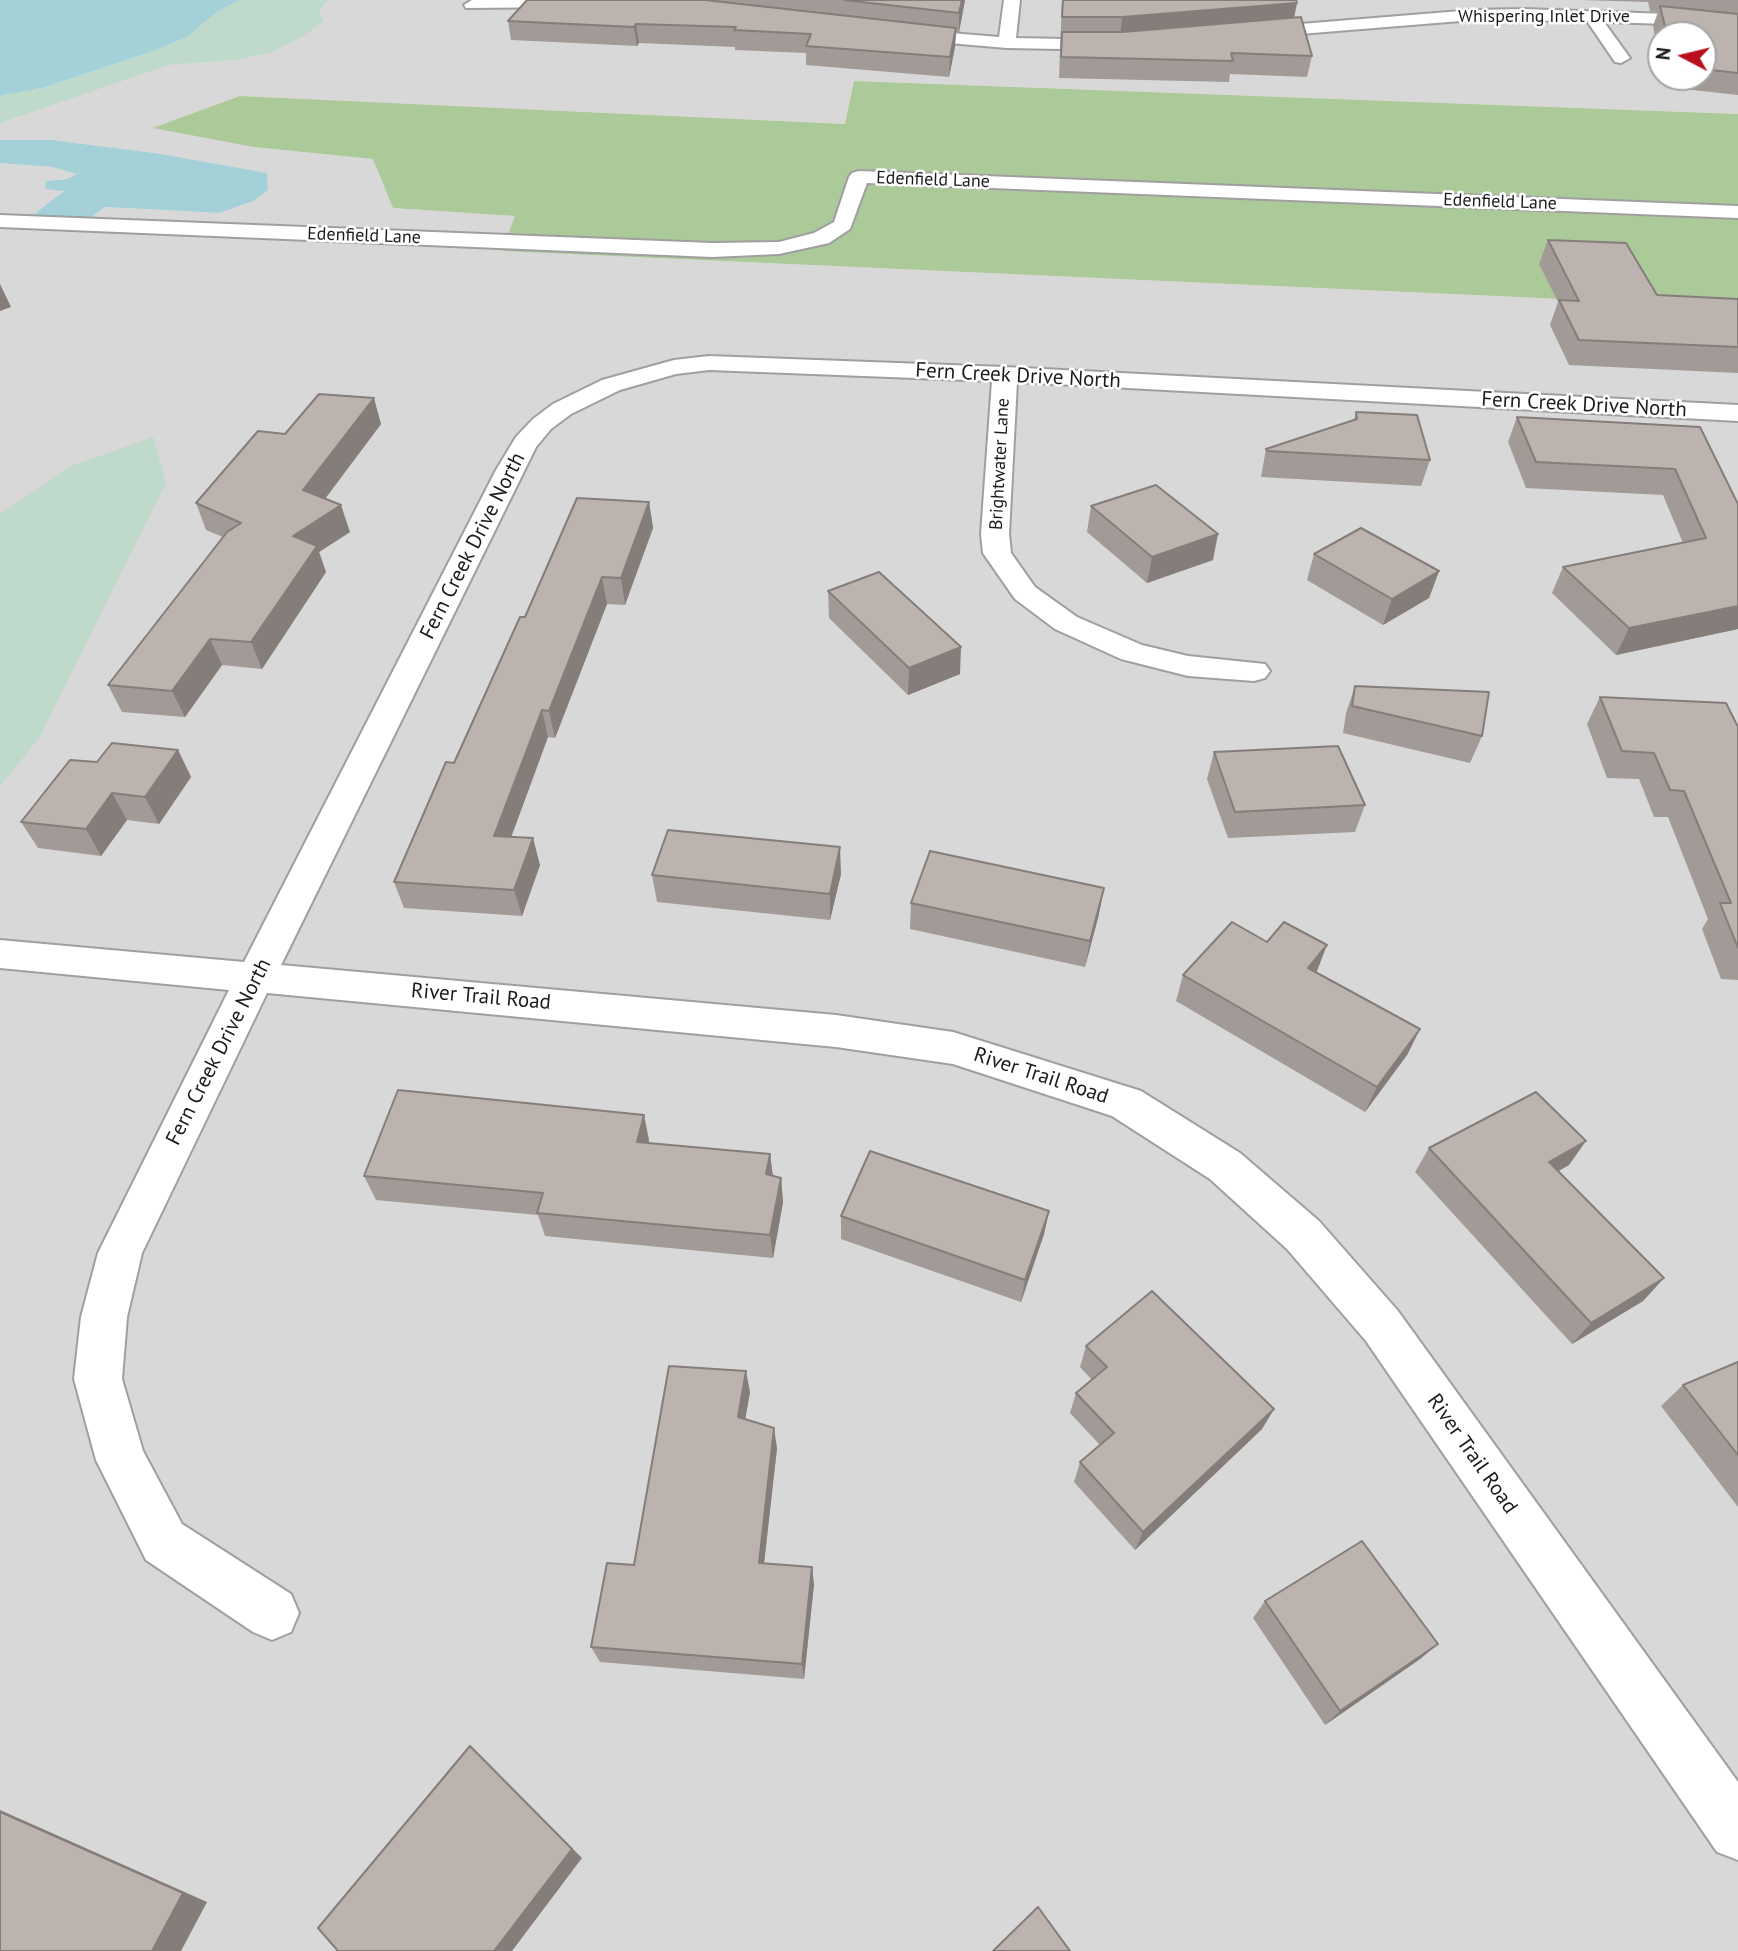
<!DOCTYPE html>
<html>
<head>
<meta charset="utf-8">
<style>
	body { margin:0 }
	#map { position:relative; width:1738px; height:1951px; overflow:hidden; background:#ece8e1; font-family:"PT Sans",sans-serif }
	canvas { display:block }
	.north { position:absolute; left:1647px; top:21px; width:70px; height:70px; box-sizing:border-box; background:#fff; border:2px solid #a4a4a4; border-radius:50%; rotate:277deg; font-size:19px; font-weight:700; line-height:28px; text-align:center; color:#1b1b1b }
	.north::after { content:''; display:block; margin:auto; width:24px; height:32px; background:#ba0d1d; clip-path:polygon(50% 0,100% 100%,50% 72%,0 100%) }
</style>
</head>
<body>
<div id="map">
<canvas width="1738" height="1951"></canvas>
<div class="north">N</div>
</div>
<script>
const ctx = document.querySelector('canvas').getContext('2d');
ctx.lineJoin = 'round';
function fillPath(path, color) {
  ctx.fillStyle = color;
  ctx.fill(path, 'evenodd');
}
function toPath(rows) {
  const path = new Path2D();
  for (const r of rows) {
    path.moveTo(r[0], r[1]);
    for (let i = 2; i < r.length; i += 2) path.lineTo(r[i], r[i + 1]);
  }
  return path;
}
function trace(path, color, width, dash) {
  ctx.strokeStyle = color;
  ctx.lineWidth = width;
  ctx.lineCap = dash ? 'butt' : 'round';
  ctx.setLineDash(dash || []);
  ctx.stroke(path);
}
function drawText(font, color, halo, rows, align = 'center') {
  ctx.font = font + ' "PT Sans",sans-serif';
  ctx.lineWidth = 5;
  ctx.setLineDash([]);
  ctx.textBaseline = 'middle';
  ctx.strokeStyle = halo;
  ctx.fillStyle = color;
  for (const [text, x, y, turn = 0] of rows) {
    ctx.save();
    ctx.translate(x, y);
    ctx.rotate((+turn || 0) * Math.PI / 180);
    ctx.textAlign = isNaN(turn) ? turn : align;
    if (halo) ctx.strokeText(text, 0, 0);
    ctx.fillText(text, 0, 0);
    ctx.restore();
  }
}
fillPath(toPath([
	[329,0,1738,0,1738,114,854,81,846,124,240,96,254,147,374,159,393,208,516,216,502,251,1738,307,1738,1951,0,1951,0,163,52,167,78,174,67,179,46,181,45,189,64,190,56,198,87,220,105,207,219,213,155,153,52,140,0,140,0,123,170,65,236,60,270,53],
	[1661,35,1703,35,1703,77,1661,77]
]), '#d9d8d8');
fillPath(toPath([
	[854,81,1738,114,1738,307,502,251,515,216,393,208,373,159,254,147,153,128,240,96,845,124]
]), '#acc999');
fillPath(toPath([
	[240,0,329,0,319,10,323,21,305,35,270,53,236,60,170,65,0,123,0,96,46,87,151,52,187,37,217,12],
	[153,437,166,483,39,738,0,786,0,514,71,466]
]), '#bfd9cb');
fillPath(toPath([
	[0,0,240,0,217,12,187,37,151,52,46,87,0,96],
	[0,140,52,140,155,153,267,173,268,190,253,201,219,213,105,207,87,220,32,216,64,191,45,189,46,181,67,179,77,174,52,167,0,163]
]), '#a4d1d8');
const minor = toPath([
	[472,0,585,0,586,2,578,7,466,8,464,5,472,0],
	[1004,0,1020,0,1016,38,1115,40,1123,45,1115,50,1007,48,902,39,894,34,902,29,999,37,1004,0],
	[1524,9,1668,14,1738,22,1738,32,1668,24,1604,22,1630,58,1621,63,1615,62,1587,21,1473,20,1251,38,1243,33,1251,28,1473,10,1524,9],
	[859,171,1738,206,1738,218,867,183,850,229,829,243,779,254,712,257,0,227,0,215,712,243,779,242,814,233,834,222,849,177,852,173,859,171],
	[709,356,1005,367,1738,405,1738,421,1017,382,1009,534,1011,553,1035,587,1077,617,1142,645,1188,656,1265,664,1270,671,1265,678,1254,681,1188,676,1121,659,1055,629,1015,599,983,553,981,534,992,381,709,370,676,374,620,390,571,414,551,429,536,447,281,965,836,1015,953,1032,1141,1091,1240,1153,1319,1221,1398,1311,1738,1782,1738,1860,1717,1852,1366,1341,1287,1249,1210,1179,1112,1116,953,1064,836,1047,267,993,142,1253,127,1317,122,1379,143,1451,182,1524,291,1594,299,1613,291,1632,272,1640,253,1632,146,1560,96,1460,74,1379,81,1317,98,1253,229,990,0,968,0,940,244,962,496,470,516,437,533,419,553,404,602,380,674,360,709,356]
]);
trace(minor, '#9f9f9f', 4);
fillPath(minor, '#fff');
fillPath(toPath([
	[527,0,965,0,959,32,956,32,955,47,949,77,806,65,806,53,735,50,735,47,639,43,637,46,511,40,508,21],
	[1062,0,1296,0,1294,18,1312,56,1307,77,1230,74,1229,82,1059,78],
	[1580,0,1738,0,1738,95,1665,87,1663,77,1703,77,1703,35,1661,35,1661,67,1653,26,1658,12,1650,11,1648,2],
	[1548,240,1657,295,1738,299,1738,373,1569,365,1550,325,1558,302,1539,264],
	[1356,412,1430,460,1421,486,1261,477,1266,449,1354,420],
	[1517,417,1700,427,1738,504,1738,629,1616,655,1552,593,1563,567,1683,543,1663,495,1526,488,1508,442],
	[381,424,325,499,350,532,319,552,326,572,262,669,222,665,185,717,122,712,108,685,223,537,206,530,196,503,285,434],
	[649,502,653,528,625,605,607,604,555,738,548,737,511,837,540,865,522,916,404,908,394,882,454,763],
	[1091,506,1213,560,1147,583,1087,532],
	[1314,554,1439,571,1429,598,1383,625,1307,580],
	[828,591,960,674,908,695,829,618],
	[1355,686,1482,736,1470,763,1343,733,1346,713],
	[1600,697,1738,727,1738,980,1721,979,1702,929,1708,919,1668,817,1654,817,1639,779,1607,778,1587,724],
	[178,750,191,777,159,824,127,820,101,856,38,848,21,822,97,762],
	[1214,752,1365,805,1355,832,1228,838,1207,779],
	[841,874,830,920,657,902,652,875],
	[911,903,1099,914,1085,967,910,929],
	[1267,942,1317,971,1316,973,1420,1029,1407,1055,1365,1112,1176,1001,1183,975],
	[649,1140,648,1143,770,1154,773,1176,781,1178,783,1202,773,1258,545,1236,538,1215,376,1200,364,1176],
	[1429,1148,1569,1165,1558,1171,1664,1278,1643,1301,1572,1344,1415,1172],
	[1049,1211,1044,1234,1021,1302,841,1239,841,1216],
	[1086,1346,1274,1409,1262,1429,1135,1550,1074,1482,1080,1462,1100,1445,1070,1413,1076,1393,1092,1380,1080,1367],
	[1738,1362,1738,1507,1661,1406,1683,1385],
	[750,1392,745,1419,777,1448,764,1564,814,1584,804,1679,600,1662,591,1647,634,1565],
	[1265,1601,1438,1644,1420,1659,1325,1725,1253,1618]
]), '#a29a96');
fillPath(toPath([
	[962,0,965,0,959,32,959,13],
	[1297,3,1293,23,1120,37,1122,17],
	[636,24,639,43,637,46,634,27],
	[956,28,955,47,949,77,950,57],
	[0,284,11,307,0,311],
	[374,398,381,424,312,516,303,490],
	[649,502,653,528,625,605,621,578],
	[341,505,350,532,319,552,326,572,262,669,251,642,293,536],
	[1218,534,1213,560,1147,583,1152,557],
	[1439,571,1429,598,1383,625,1392,599],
	[602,577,607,604,555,738,549,711],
	[1738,606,1738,629,1616,655,1629,628],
	[210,639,222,665,185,717,172,691],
	[961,647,960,674,908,695,909,668],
	[542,710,548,737,502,862,494,836],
	[178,750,191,777,159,824,145,797],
	[112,793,127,820,101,856,86,829],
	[533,838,540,865,522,916,514,890],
	[840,847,841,874,830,920,830,894],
	[1104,888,1099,914,1085,967,1090,941],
	[1327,945,1317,971,1299,994,1308,968],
	[1420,1029,1407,1055,1365,1112,1377,1087],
	[644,1115,649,1140,643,1166,637,1142],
	[1586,1141,1569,1165,1532,1186,1549,1162],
	[770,1154,773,1178,766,1174],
	[781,1178,783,1202,773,1258,770,1235],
	[1049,1211,1044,1234,1021,1302,1025,1280],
	[1664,1278,1643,1301,1572,1344,1591,1323],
	[746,1371,750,1392,742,1437,738,1417],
	[1274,1409,1262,1429,1135,1550,1143,1532],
	[774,1428,777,1448,762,1581,759,1563],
	[812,1567,814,1584,804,1679,802,1664],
	[1438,1644,1420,1659,1325,1725,1340,1711],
	[483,1759,582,1858,512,1951,494,1951],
	[0,1810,207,1902,181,1951,152,1951,0,1812]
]), '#847d7a');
const building = toPath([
	[527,0,705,0,956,28,950,57,806,46,811,34,734,30,736,27,636,24,634,27,508,21,527,0],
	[844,0,962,0,959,13,844,0],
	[1063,0,1296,0,1297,3,1122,17,1062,17,1063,0],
	[1660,6,1738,14,1738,73,1703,69,1703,35,1667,35,1660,6],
	[1301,17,1312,56,1231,53,1233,61,1061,57,1062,32,1123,32,1301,17],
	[1548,240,1626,243,1657,295,1738,299,1738,347,1579,340,1559,300,1579,301,1548,240],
	[319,394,374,398,303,490,341,505,293,536,317,546,251,642,210,639,172,691,108,685,227,532,241,523,196,503,258,431,285,434,319,394],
	[1356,412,1417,415,1430,460,1267,451,1266,449,1357,419,1356,412],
	[1517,417,1700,427,1738,504,1738,606,1629,628,1563,567,1706,538,1675,469,1536,462,1517,417],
	[1156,485,1218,534,1152,557,1091,506,1156,485],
	[577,498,649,502,621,578,602,577,549,711,542,710,494,836,533,838,514,890,394,882,446,762,454,763,520,617,525,617,577,498],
	[1361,528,1439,571,1392,599,1314,554,1361,528],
	[879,572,961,647,909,668,828,591,879,572],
	[1355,686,1489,692,1482,736,1352,706,1355,686],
	[1600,697,1726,703,1738,727,1738,948,1720,903,1731,903,1684,791,1670,790,1654,753,1622,751,1600,697],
	[112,743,178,750,145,797,112,793,86,829,21,822,70,760,97,762,112,743],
	[1338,746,1365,805,1235,812,1214,752,1338,746],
	[668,830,840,847,830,894,652,875,668,830],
	[930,851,1104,888,1090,941,911,903,930,851],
	[1232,922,1267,942,1284,922,1327,945,1308,968,1420,1029,1377,1087,1183,975,1232,922],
	[398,1090,644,1115,637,1142,770,1154,766,1174,781,1178,770,1235,537,1213,543,1193,364,1176,398,1090],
	[1536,1092,1586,1141,1549,1162,1664,1278,1591,1323,1429,1148,1536,1092],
	[870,1151,1049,1211,1025,1280,841,1216,870,1151],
	[1152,1291,1274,1409,1143,1532,1080,1462,1114,1433,1076,1393,1107,1367,1086,1346,1152,1291],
	[1738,1362,1738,1455,1683,1385,1738,1362],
	[669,1366,746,1371,738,1417,774,1428,759,1563,812,1567,802,1664,591,1647,607,1563,634,1565,669,1366],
	[1362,1541,1438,1644,1340,1711,1265,1601,1362,1541],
	[470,1746,572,1849,494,1951,338,1951,318,1928,470,1746],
	[0,1812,183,1893,152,1951,0,1951,0,1812],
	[1038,1907,1070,1951,993,1951,1038,1907]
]);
fillPath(building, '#bcb3ae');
trace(building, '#847d7a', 2);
drawText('18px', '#1b1b1b', '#fff', [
	["Whispering Inlet Drive",1544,17],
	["Edenfield Lane",933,180,2],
	["Edenfield Lane",1500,202,2],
	["Edenfield Lane",364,236,2],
	["Brightwater Lane",1000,464,-87]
]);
drawText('21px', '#1b1b1b', '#fff', [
	["Fern Creek Drive North",1018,376,3],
	["Fern Creek Drive North",1584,405,3],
	["Fern Creek Drive North",473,546,-63],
	["River Trail Road",481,997,5],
	["Fern Creek Drive North",219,1052,-63],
	["River Trail Road",1041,1076,18],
	["River Trail Road",1472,1454,55]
]);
</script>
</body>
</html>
